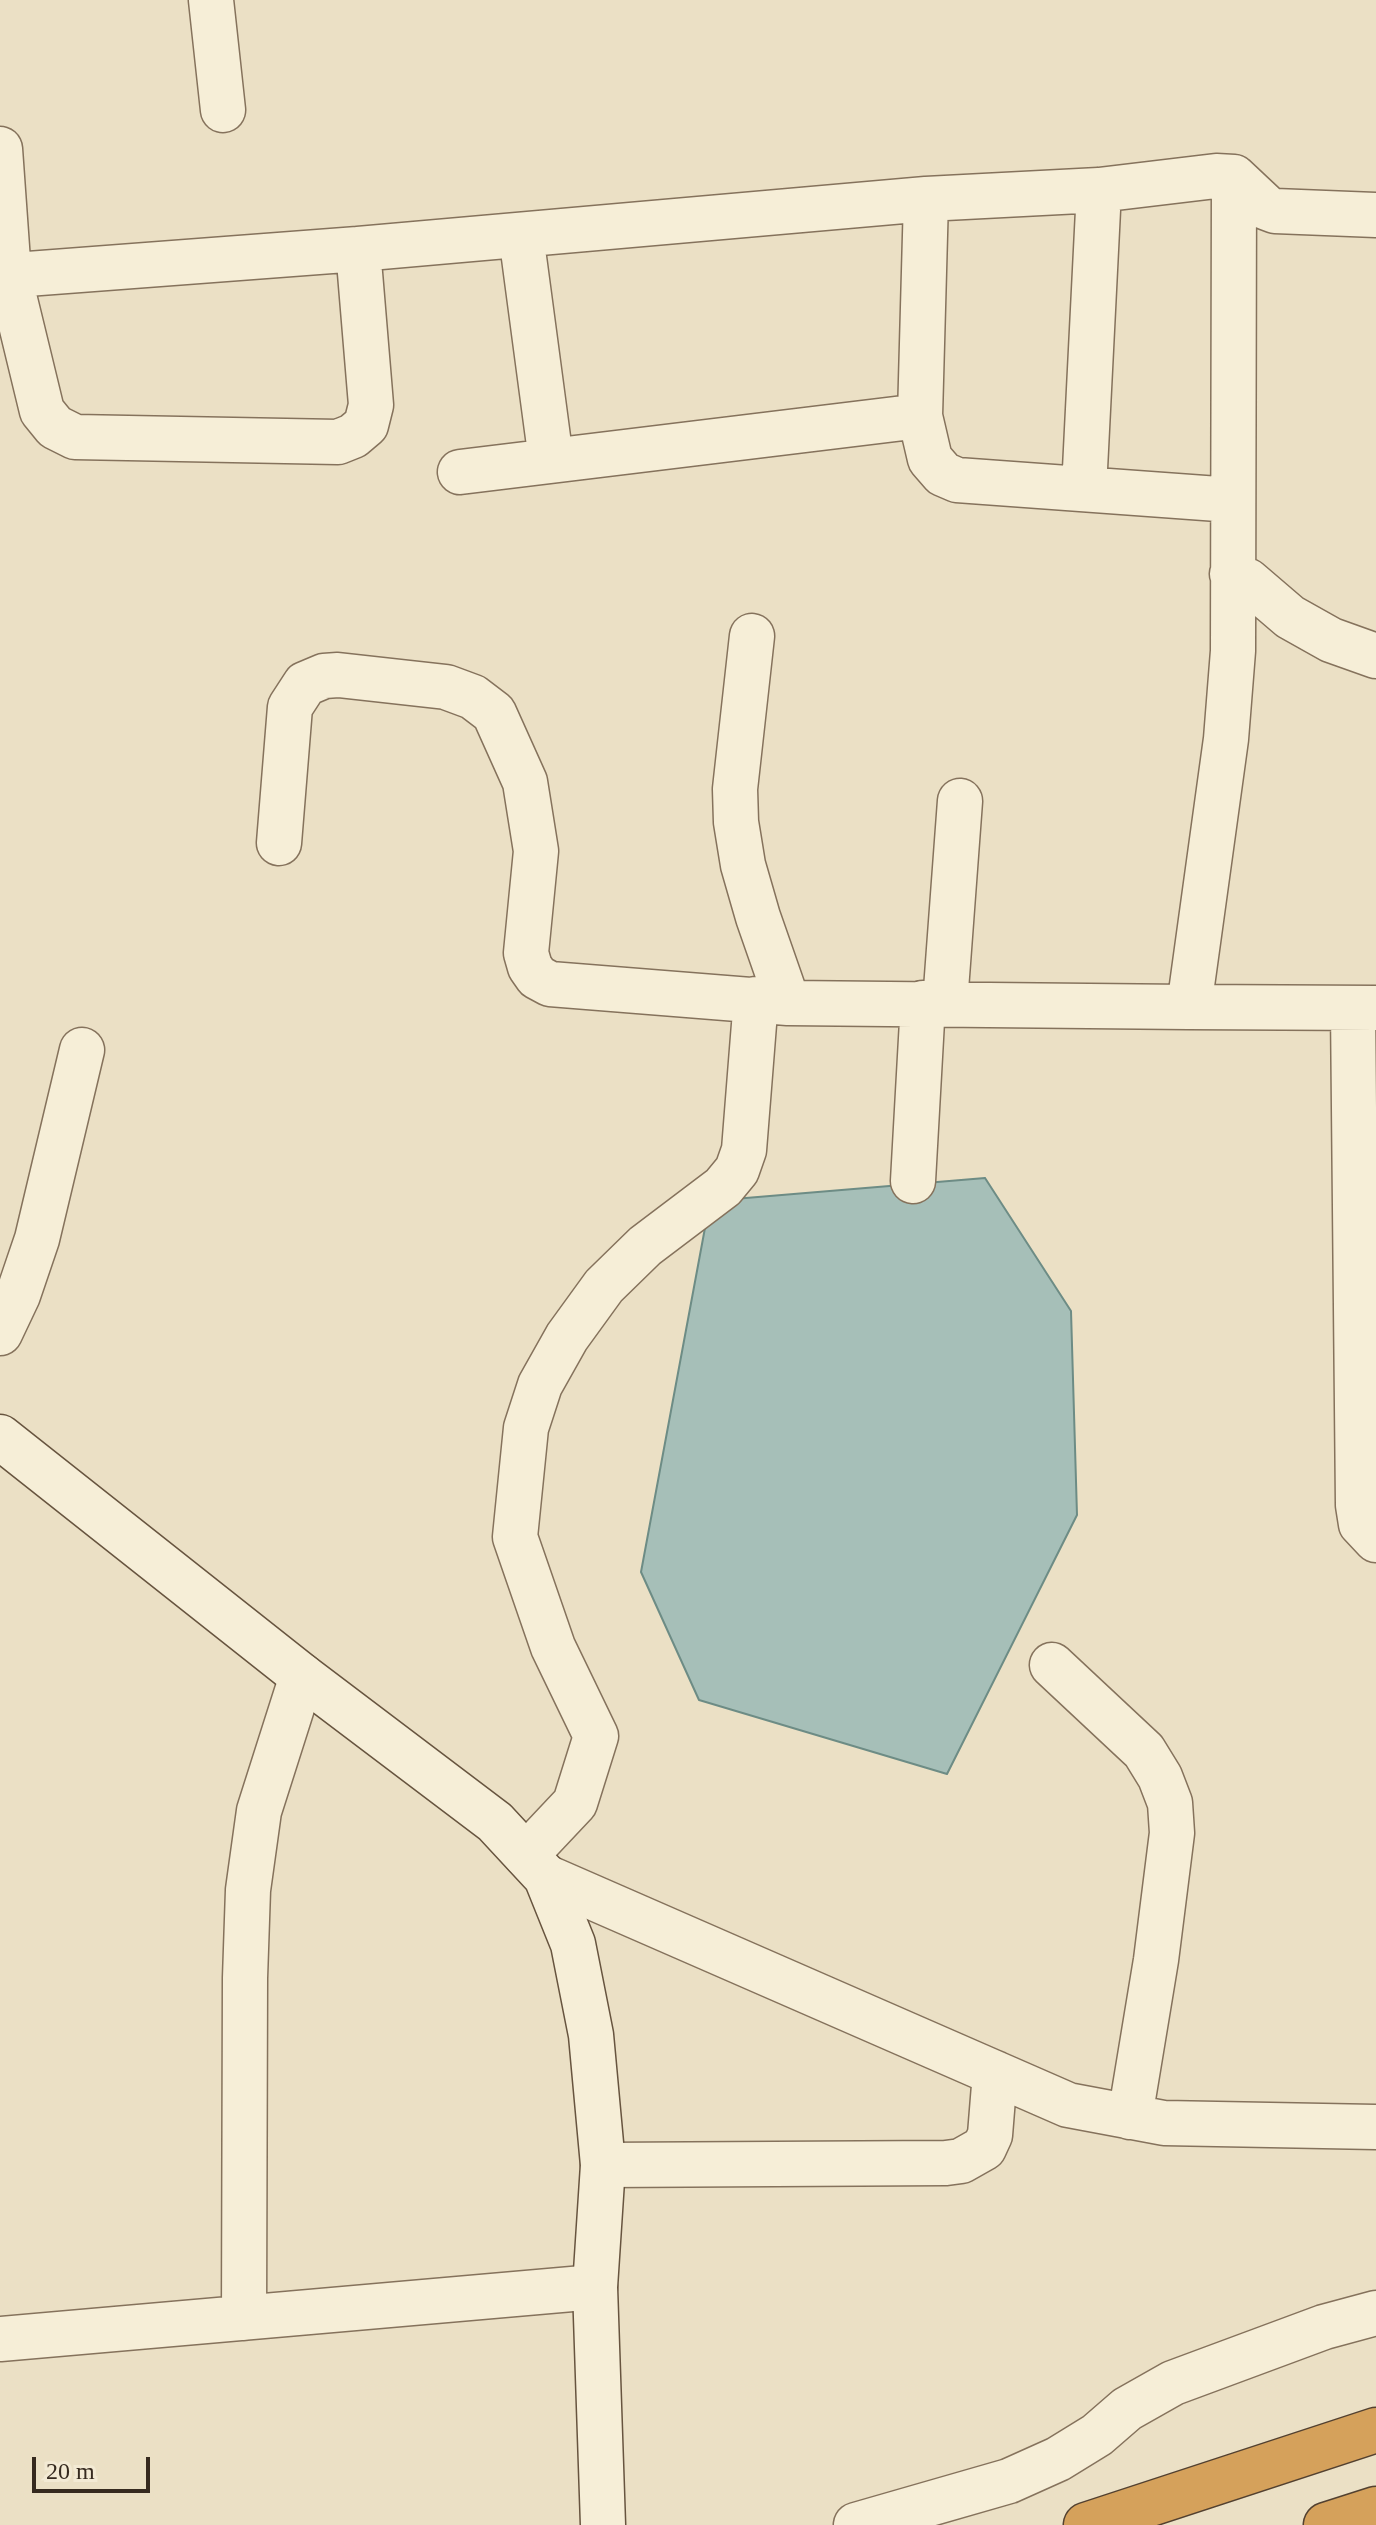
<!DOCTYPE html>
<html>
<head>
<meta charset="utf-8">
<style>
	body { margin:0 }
	#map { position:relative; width:1376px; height:2525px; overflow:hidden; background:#ebe0c5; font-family:"Times New Roman",serif }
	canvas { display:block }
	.scale { position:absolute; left:32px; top:2457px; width:118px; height:36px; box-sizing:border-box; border:4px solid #362a1f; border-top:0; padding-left:10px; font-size:24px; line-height:28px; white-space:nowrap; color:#362a1f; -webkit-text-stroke:6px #f3ead4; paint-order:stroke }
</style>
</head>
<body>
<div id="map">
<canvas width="1376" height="2525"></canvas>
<div class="scale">20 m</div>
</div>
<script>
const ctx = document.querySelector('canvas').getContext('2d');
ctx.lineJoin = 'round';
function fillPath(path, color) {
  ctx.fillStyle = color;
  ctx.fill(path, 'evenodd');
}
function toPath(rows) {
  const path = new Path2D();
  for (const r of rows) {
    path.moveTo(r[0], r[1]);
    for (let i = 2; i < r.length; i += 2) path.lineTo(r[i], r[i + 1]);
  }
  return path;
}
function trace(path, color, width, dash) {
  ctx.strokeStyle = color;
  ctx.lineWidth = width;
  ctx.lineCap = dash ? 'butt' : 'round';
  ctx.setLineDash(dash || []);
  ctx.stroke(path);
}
const water = toPath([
	[985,1178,1071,1311,1077,1515,947,1774,699,1700,641,1572,710,1201,985,1178]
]);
fillPath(water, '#a6bfb8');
trace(water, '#6d8c85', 2);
const street = toPath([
	[211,0,223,110],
	[0,149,9,275,42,411,55,427,75,437,338,442,353,436,366,425,371,405,358,249],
	[1234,177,1267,208,1275,211,1376,215],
	[926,199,920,416,930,459,943,474,957,480,1232,500],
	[521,235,551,460],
	[0,276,358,249,926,199,1099,190,1216,176,1234,177,1233,651,1226,739,1189,1007,788,1003,550,984,537,977,530,967,526,953,536,851,525,782,494,713,473,697,446,687,338,675,324,676,305,684,290,707,279,843],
	[460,472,920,416],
	[1084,489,1099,190],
	[1232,574,1248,581,1290,617,1331,640,1376,656],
	[752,636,735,789,736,822,743,865,758,917,788,1003],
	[945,1003,960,801],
	[1189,1007,1376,1008],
	[1353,1008,1358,1505,1361,1524,1376,1540],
	[913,1181,923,1003],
	[0,1333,18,1295,37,1239,82,1050],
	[1052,1665,1144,1751,1160,1777,1170,1803,1172,1833,1156,1960,1130,2117],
	[526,1855,575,1803,596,1736,553,1647,515,1537,526,1428,540,1385,567,1337,604,1286,645,1246,723,1187,737,1170,744,1150,756,999],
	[546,1877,1068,2105,1164,2123,1376,2127],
	[603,2165,946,2163,961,2161,984,2148,990,2135,995,2073],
	[244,2318,245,1978,248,1890,259,1811,302,1676],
	[0,2339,595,2287],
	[856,2525,1009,2481,1058,2459,1097,2435,1127,2409,1173,2383,1324,2327,1376,2313]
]);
const secondary = toPath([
	[0,1437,302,1676,495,1822,546,1877,573,1944,591,2035,603,2165,595,2287,603,2525]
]);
const highway = toPath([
	[1086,2525,1376,2430],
	[1326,2525,1376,2509]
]);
trace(street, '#85725c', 47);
trace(secondary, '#67543f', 47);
trace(highway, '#534130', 47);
trace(street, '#f6eed7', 44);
trace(secondary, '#f6eed7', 44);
trace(highway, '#d5a15b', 44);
</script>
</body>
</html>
